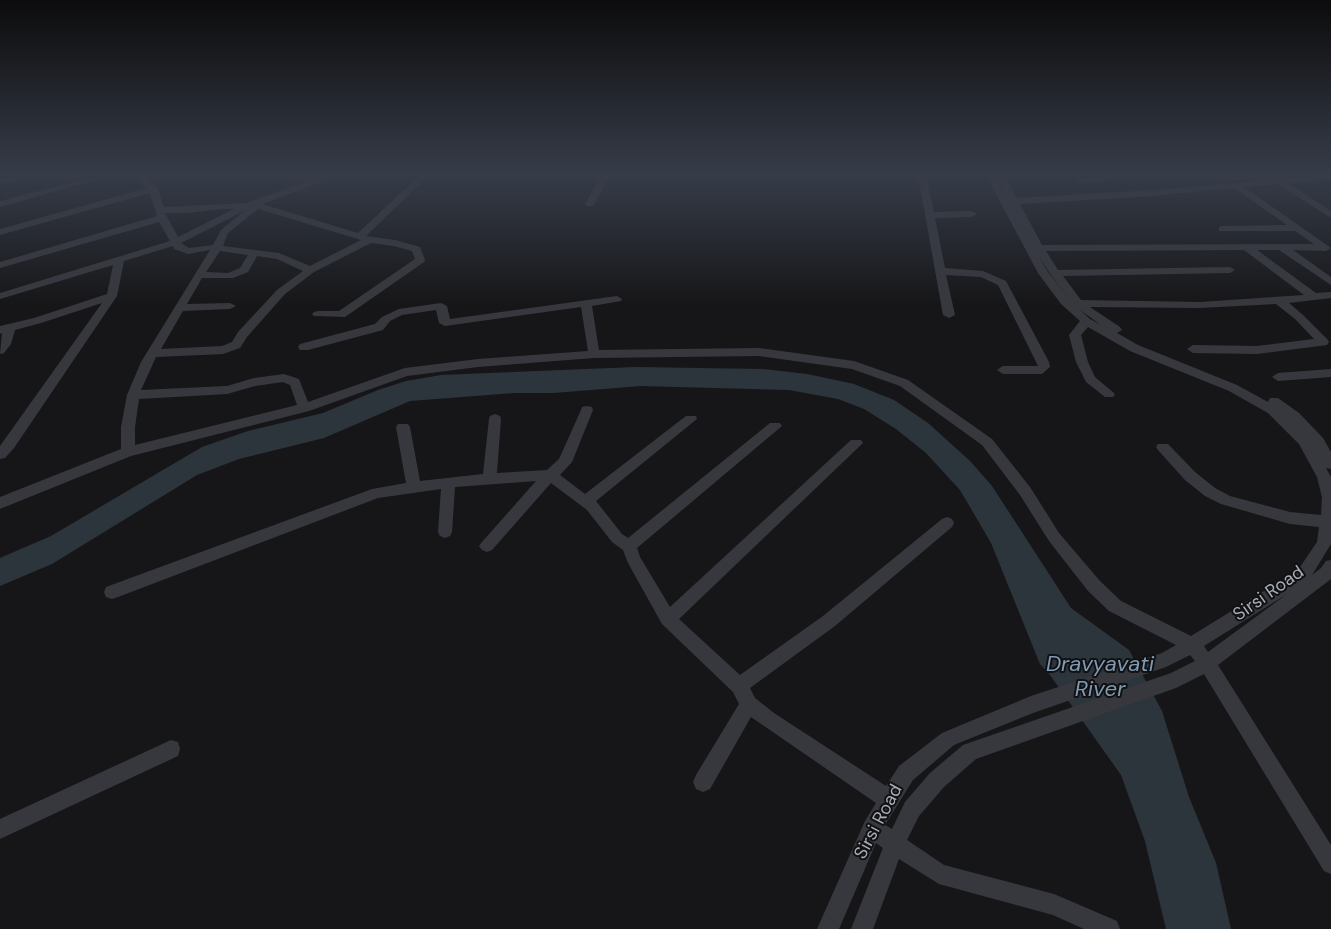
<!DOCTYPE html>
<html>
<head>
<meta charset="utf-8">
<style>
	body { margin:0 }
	canvas { display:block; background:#161618 }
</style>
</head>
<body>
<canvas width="1331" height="929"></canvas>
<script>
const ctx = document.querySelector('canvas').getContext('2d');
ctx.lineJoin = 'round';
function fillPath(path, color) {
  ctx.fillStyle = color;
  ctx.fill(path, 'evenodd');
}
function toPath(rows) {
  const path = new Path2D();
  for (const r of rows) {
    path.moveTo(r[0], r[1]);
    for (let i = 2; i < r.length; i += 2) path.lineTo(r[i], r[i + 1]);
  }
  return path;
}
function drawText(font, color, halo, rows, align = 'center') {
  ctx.font = font + ' "DM Sans",sans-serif';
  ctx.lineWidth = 4;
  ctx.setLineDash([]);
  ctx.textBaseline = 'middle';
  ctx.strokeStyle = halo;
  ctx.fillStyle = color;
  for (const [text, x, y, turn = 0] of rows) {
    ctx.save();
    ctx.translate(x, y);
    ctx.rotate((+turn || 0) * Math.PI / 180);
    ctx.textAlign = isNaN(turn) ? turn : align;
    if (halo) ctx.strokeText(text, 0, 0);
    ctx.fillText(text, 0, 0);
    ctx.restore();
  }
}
fillPath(toPath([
	[635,367,763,369,807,374,854,384,894,400,928,423,970,461,992,486,1071,608,1129,650,1162,711,1189,797,1216,863,1231,929,1166,929,1145,841,1121,775,1050,675,1040,664,991,543,960,490,926,453,896,429,864,409,838,399,789,390,641,386,553,393,514,393,410,401,324,438,239,459,197,475,52,564,0,586,0,558,51,536,202,447,248,431,323,413,378,390,406,381,441,375]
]), '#2c353c');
fillPath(toPath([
	[19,175,33,175,0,185,0,179,19,175],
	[100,175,113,175,0,207,0,201,100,175],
	[134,175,143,175,157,187,164,207,246,203,325,175,336,175,335,177,262,204,358,233,420,175,429,175,366,236,395,240,420,247,425,260,424,262,345,317,314,316,312,314,314,312,318,311,339,311,415,259,412,251,394,246,371,243,314,272,285,294,247,337,240,348,223,354,156,357,141,390,227,386,254,378,284,374,299,379,308,402,405,368,478,359,588,351,581,307,445,326,439,323,436,310,402,315,390,321,383,330,308,350,300,350,298,347,300,344,375,324,382,317,399,309,441,303,447,306,450,319,617,296,622,299,621,301,592,306,599,350,759,348,854,361,908,380,992,439,1030,487,1059,533,1100,581,1121,601,1191,636,1298,570,1317,542,1319,527,1290,524,1221,504,1205,496,1185,480,1158,450,1156,447,1158,444,1168,444,1195,472,1215,488,1230,496,1290,512,1321,515,1322,497,1317,477,1299,444,1268,413,1229,391,1130,351,1088,327,1081,335,1088,362,1095,377,1115,394,1113,397,1105,397,1086,382,1076,362,1069,335,1080,321,1061,304,1038,273,986,175,994,175,1007,198,996,175,1004,175,1017,198,1153,190,1331,175,1331,179,1288,183,1331,211,1331,218,1278,184,1244,187,1331,248,1326,251,1293,250,1331,277,1331,285,1279,250,1257,250,1316,293,1331,292,1331,298,1289,303,1303,315,1327,339,1329,342,1327,345,1257,354,1193,353,1187,349,1193,345,1257,346,1314,339,1295,319,1276,304,1200,308,1090,307,1120,327,1122,330,1117,333,1138,345,1237,385,1268,402,1270,398,1278,398,1299,413,1323,438,1331,452,1331,469,1326,468,1312,443,1331,477,1331,544,1312,575,1321,568,1326,561,1331,560,1331,579,1218,665,1331,845,1331,874,1324,871,1204,674,1176,688,976,759,944,787,919,816,907,840,944,865,1054,894,1117,921,1120,929,1084,929,1053,915,939,884,899,859,873,929,851,929,883,848,876,843,839,929,817,929,865,821,876,803,751,717,710,789,703,792,696,789,693,782,696,775,739,704,733,692,662,624,628,563,623,550,612,542,587,510,551,483,492,550,487,552,482,550,479,546,482,542,536,481,455,487,452,532,450,536,445,538,440,536,438,532,441,489,378,498,118,597,112,599,106,597,104,592,106,587,372,489,406,483,396,427,398,424,408,424,410,427,420,481,483,474,489,419,490,416,495,414,500,416,501,419,497,473,547,470,559,459,581,410,582,407,587,406,592,407,593,410,572,462,560,475,585,494,686,416,696,416,697,419,596,501,622,534,628,538,770,423,780,423,782,426,637,548,640,557,670,607,851,440,861,440,863,443,679,619,740,675,823,616,942,519,947,517,952,519,954,523,952,527,835,626,750,688,755,698,774,713,886,786,899,766,942,733,1031,696,1162,653,1176,645,1109,611,1088,591,1049,541,1020,495,982,445,900,386,852,369,759,356,594,358,478,367,407,376,309,411,131,456,0,509,0,497,121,449,121,427,127,395,141,362,210,250,188,254,174,249,173,246,124,261,117,296,14,448,5,458,0,459,0,446,102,303,41,323,15,330,11,344,4,353,0,354,2,333,0,334,0,326,34,318,107,294,113,265,0,299,0,293,170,241,159,222,0,268,0,262,157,216,150,193,0,235,0,229,147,188,134,175],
	[1234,188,1287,225,1222,226,1219,227,1219,231,1295,231,1314,244,1042,245,1020,204,1153,196,1234,188],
	[220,209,234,209,178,237,165,213,189,213,220,209],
	[258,209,262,210,361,240,310,266,279,253,223,246,228,233,258,209],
	[244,211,221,230,213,245,189,248,181,243,244,211],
	[1244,250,1304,295,1200,302,1081,300,1063,276,1230,273,1235,270,1230,267,1058,270,1046,251,1244,250],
	[220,251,248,255,240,268,228,273,206,272,220,251],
	[1038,255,1051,275,1072,302,1048,272,1038,255],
	[257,256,277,259,303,271,277,290,238,332,232,342,222,346,161,349,183,311,230,309,236,306,230,303,187,304,202,278,233,278,248,272,257,256],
	[1080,310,1101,325,1090,319,1080,310],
	[283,382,290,385,297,405,135,445,135,427,139,399,227,394,255,386,283,382],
	[1287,594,1208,652,1204,646,1287,594],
	[1190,655,1195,661,1171,673,963,745,930,773,905,802,892,829,885,825,913,780,954,745,1033,713,1166,667,1190,655],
	[602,175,610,175,593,206,587,206,585,204,602,175],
	[918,175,926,175,934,212,972,211,977,214,972,217,935,218,945,268,983,271,1006,281,1049,362,1050,367,1042,374,1003,374,997,370,1003,366,1038,366,998,285,981,277,946,275,955,315,949,318,943,315,918,175],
	[1106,175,1127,175,1123,178,1080,184,1076,181,1080,178,1106,175],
	[1331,369,1331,377,1278,381,1272,377,1278,373,1331,369],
	[171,740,178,742,180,749,178,756,0,839,0,819,171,740]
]), '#37383d');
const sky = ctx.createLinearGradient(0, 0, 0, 305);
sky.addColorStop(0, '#0c0c0d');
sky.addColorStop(0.57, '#363c48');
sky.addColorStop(1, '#363c4800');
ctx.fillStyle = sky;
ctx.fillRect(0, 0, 1331, 305);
drawText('18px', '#a8adb8', '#111113', [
	["Sirsi Road",1269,594,-35],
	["Sirsi Road",879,822,-62]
]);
drawText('italic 22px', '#7f9bb3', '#111113', [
	["Dravyavati",1100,665],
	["River",1100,690]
]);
</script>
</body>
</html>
